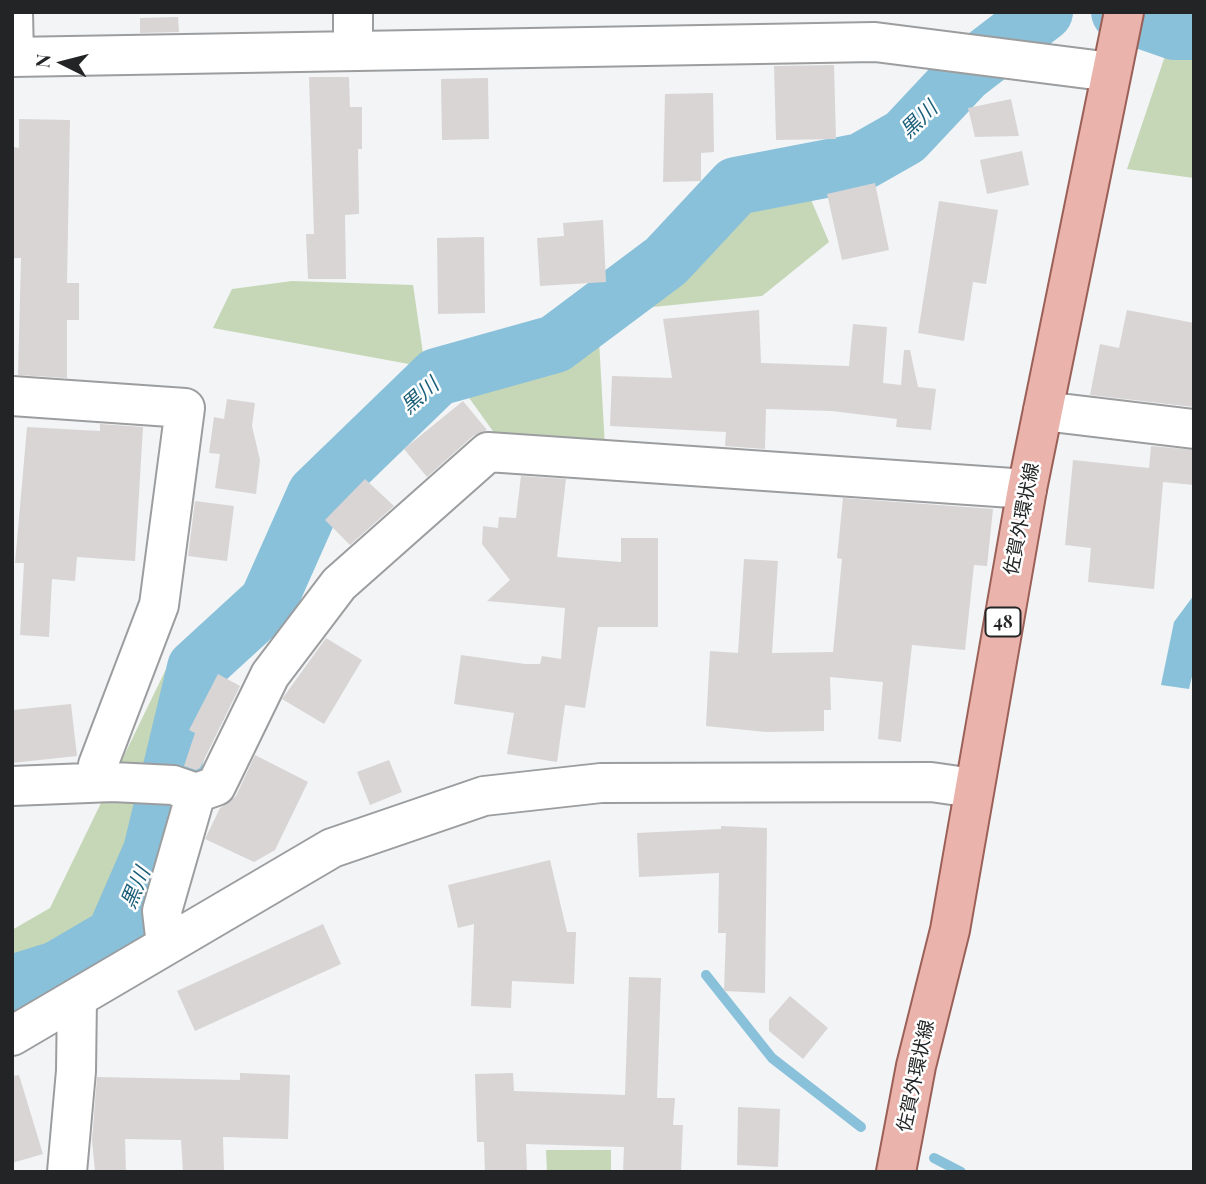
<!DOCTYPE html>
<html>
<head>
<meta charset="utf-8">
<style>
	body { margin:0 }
	#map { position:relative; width:1206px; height:1184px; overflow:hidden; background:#f2f4f6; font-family:"Playfair Display",serif }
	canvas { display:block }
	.frame { position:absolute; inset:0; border:14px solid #232425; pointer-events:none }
	.north { position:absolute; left:28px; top:28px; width:70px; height:70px; -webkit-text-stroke:5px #fff; paint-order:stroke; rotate:276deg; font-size:19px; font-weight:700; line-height:28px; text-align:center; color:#232425 }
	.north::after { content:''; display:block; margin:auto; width:24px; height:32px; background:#232425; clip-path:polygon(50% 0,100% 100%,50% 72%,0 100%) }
</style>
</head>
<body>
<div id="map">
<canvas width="1206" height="1184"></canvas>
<div class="frame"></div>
<div class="north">N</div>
</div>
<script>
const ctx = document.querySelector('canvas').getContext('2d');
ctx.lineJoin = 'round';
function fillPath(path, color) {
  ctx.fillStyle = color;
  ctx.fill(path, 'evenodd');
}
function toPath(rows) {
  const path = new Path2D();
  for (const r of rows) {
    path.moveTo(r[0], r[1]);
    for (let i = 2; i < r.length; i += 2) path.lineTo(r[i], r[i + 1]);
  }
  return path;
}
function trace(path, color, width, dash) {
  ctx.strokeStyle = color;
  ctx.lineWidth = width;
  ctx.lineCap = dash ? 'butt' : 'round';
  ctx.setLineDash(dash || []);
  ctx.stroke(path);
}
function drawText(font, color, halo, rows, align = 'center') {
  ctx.font = font + ' "Playfair Display","Noto Sans JP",serif';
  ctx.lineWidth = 5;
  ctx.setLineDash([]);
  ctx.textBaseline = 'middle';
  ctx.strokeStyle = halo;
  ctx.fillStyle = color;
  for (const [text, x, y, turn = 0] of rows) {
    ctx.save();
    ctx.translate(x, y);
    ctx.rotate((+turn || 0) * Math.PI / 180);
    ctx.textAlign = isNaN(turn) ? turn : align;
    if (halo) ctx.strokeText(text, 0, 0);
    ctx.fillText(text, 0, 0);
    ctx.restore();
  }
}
fillPath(toPath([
	[1167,50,1194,51,1194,178,1127,169],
	[806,188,829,242,762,296,653,307,599,340,605,448,505,448,462,388,556,360,679,264,740,198],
	[292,281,413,285,425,367,213,328,232,289],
	[191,658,199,679,176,778,167,842,118,943,12,1008,12,930,50,908,168,665],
	[546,1150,611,1150,611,1172,547,1172]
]), '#c6d7b7');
fillPath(toPath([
	[1194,595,1194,668,1189,689,1161,685,1174,622]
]), '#8ac1da');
trace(toPath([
	[706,975,772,1058,861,1127],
	[934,1158,961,1172]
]), '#8ac1da', 10);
trace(toPath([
	[1120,12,1175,31,1194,31],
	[12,984,57,970,115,936,152,851,196,668,268,602,316,494,437,377,555,344,666,261,736,186,861,162,905,137,965,73,1044,12]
]), '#8ac1da', 58);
fillPath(toPath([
	[178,17,179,32,140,33,140,18],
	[834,65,836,139,776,140,774,66],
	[309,77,349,77,350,107,362,107,362,149,358,149,359,214,345,215,346,279,308,279,306,234,314,234],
	[488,78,489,139,442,140,441,79],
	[713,93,714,152,701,153,701,181,663,182,665,94],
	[1011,99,1019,136,975,137,968,108],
	[19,119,70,120,67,283,79,283,79,320,67,320,67,378,18,375,21,258,12,258,12,216,14,147,19,148],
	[1022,151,1029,185,987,194,980,160],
	[875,183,889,250,842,260,827,194],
	[939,201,998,210,986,284,973,282,964,341,918,333],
	[603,220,606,282,540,286,537,238,564,236,563,223],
	[484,237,485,313,438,314,437,238],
	[759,310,761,363,849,366,853,324,887,327,883,383,901,385,904,350,910,350,918,387,936,389,931,430,896,427,897,419,832,411,766,409,765,449,725,446,726,432,610,426,612,376,672,378,663,319],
	[1127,310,1194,323,1194,407,1090,395,1100,344,1119,348],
	[227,399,255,403,252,426,260,460,256,494,215,488,220,454,209,453,214,417,224,419],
	[463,401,487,430,473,436,427,477,404,449],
	[100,424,143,427,135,561,77,557,75,581,52,579,49,637,20,635,24,563,15,563,27,427,100,431],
	[1151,446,1194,450,1194,485,1163,482,1154,589,1088,582,1091,548,1065,545,1073,460,1149,468],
	[521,476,566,479,557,557,621,562,621,538,658,538,658,627,598,627,585,708,565,705,557,762,507,754,514,713,454,704,461,655,525,664,540,664,542,656,561,659,565,608,487,601,510,580,482,544,483,526,498,528,499,517,516,518],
	[365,479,394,506,350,545,325,520],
	[843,498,993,509,987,566,974,565,965,650,912,645,901,742,878,739,883,682,830,677,831,710,824,710,824,731,766,732,706,726,710,651,738,653,744,559,778,561,772,653,833,652,842,559,837,558],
	[195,501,234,506,227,561,188,556],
	[326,638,362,660,324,724,282,699],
	[218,674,240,686,200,768,196,770,184,766,195,733,189,730],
	[71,704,77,756,12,763,12,710],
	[255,755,308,782,275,850,254,862,205,839,220,808,236,796],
	[389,760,402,792,370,805,357,772],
	[721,826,767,828,765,993,724,991,726,933,718,933,719,873,639,877,637,833,721,829],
	[550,860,567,932,576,932,574,984,512,981,511,1008,471,1006,474,924,458,928,448,885],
	[323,924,341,964,195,1031,177,991],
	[629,977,661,978,657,1098,675,1098,673,1125,683,1125,681,1172,623,1172,624,1147,526,1144,527,1172,485,1172,484,1142,477,1142,475,1074,513,1073,514,1091,625,1095],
	[790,996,828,1028,803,1059,769,1031,769,1020],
	[240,1073,290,1075,288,1139,223,1137,224,1172,183,1172,181,1140,125,1139,126,1172,95,1172,92,1140,97,1077,240,1080],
	[19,1075,43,1154,12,1163,12,1076],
	[738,1107,780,1109,778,1167,737,1165]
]), '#d9d5d5');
const minor = toPath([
	[13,12,14,57],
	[353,12,353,51],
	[12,57,875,42,1111,72],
	[12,396,185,408,159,605,98,765,100,782],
	[1043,411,1194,429],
	[12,786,113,782,173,785,196,793,216,786,270,675,339,584,488,452,1027,489],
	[166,945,162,911,196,793],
	[12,1036,332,848,484,796,601,783,931,782,973,788],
	[67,1172,76,1071,77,998]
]);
const major = toPath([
	[896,1172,916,1066,950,930,1027,489,1124,12]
]);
trace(minor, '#9b9d9f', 42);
trace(major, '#9b6058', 42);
trace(minor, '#fff', 38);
trace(major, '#eab3ac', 38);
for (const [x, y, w] of [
	[1003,622,35]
]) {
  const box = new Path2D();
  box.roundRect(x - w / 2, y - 14.5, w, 29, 5);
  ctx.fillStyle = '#fff';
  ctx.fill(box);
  trace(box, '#232425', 2);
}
drawText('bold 18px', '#232425', null, [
	["48",1003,622]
]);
drawText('19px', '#232425', '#fff', [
	["佐賀外環状線",1022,519,-79],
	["佐賀外環状線",916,1076,-78]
]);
drawText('italic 21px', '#1b5f79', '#fff', [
	["黒川",919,120,-44],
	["黒川",420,396,-41],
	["黒川",136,888,-67]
]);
</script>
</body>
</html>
